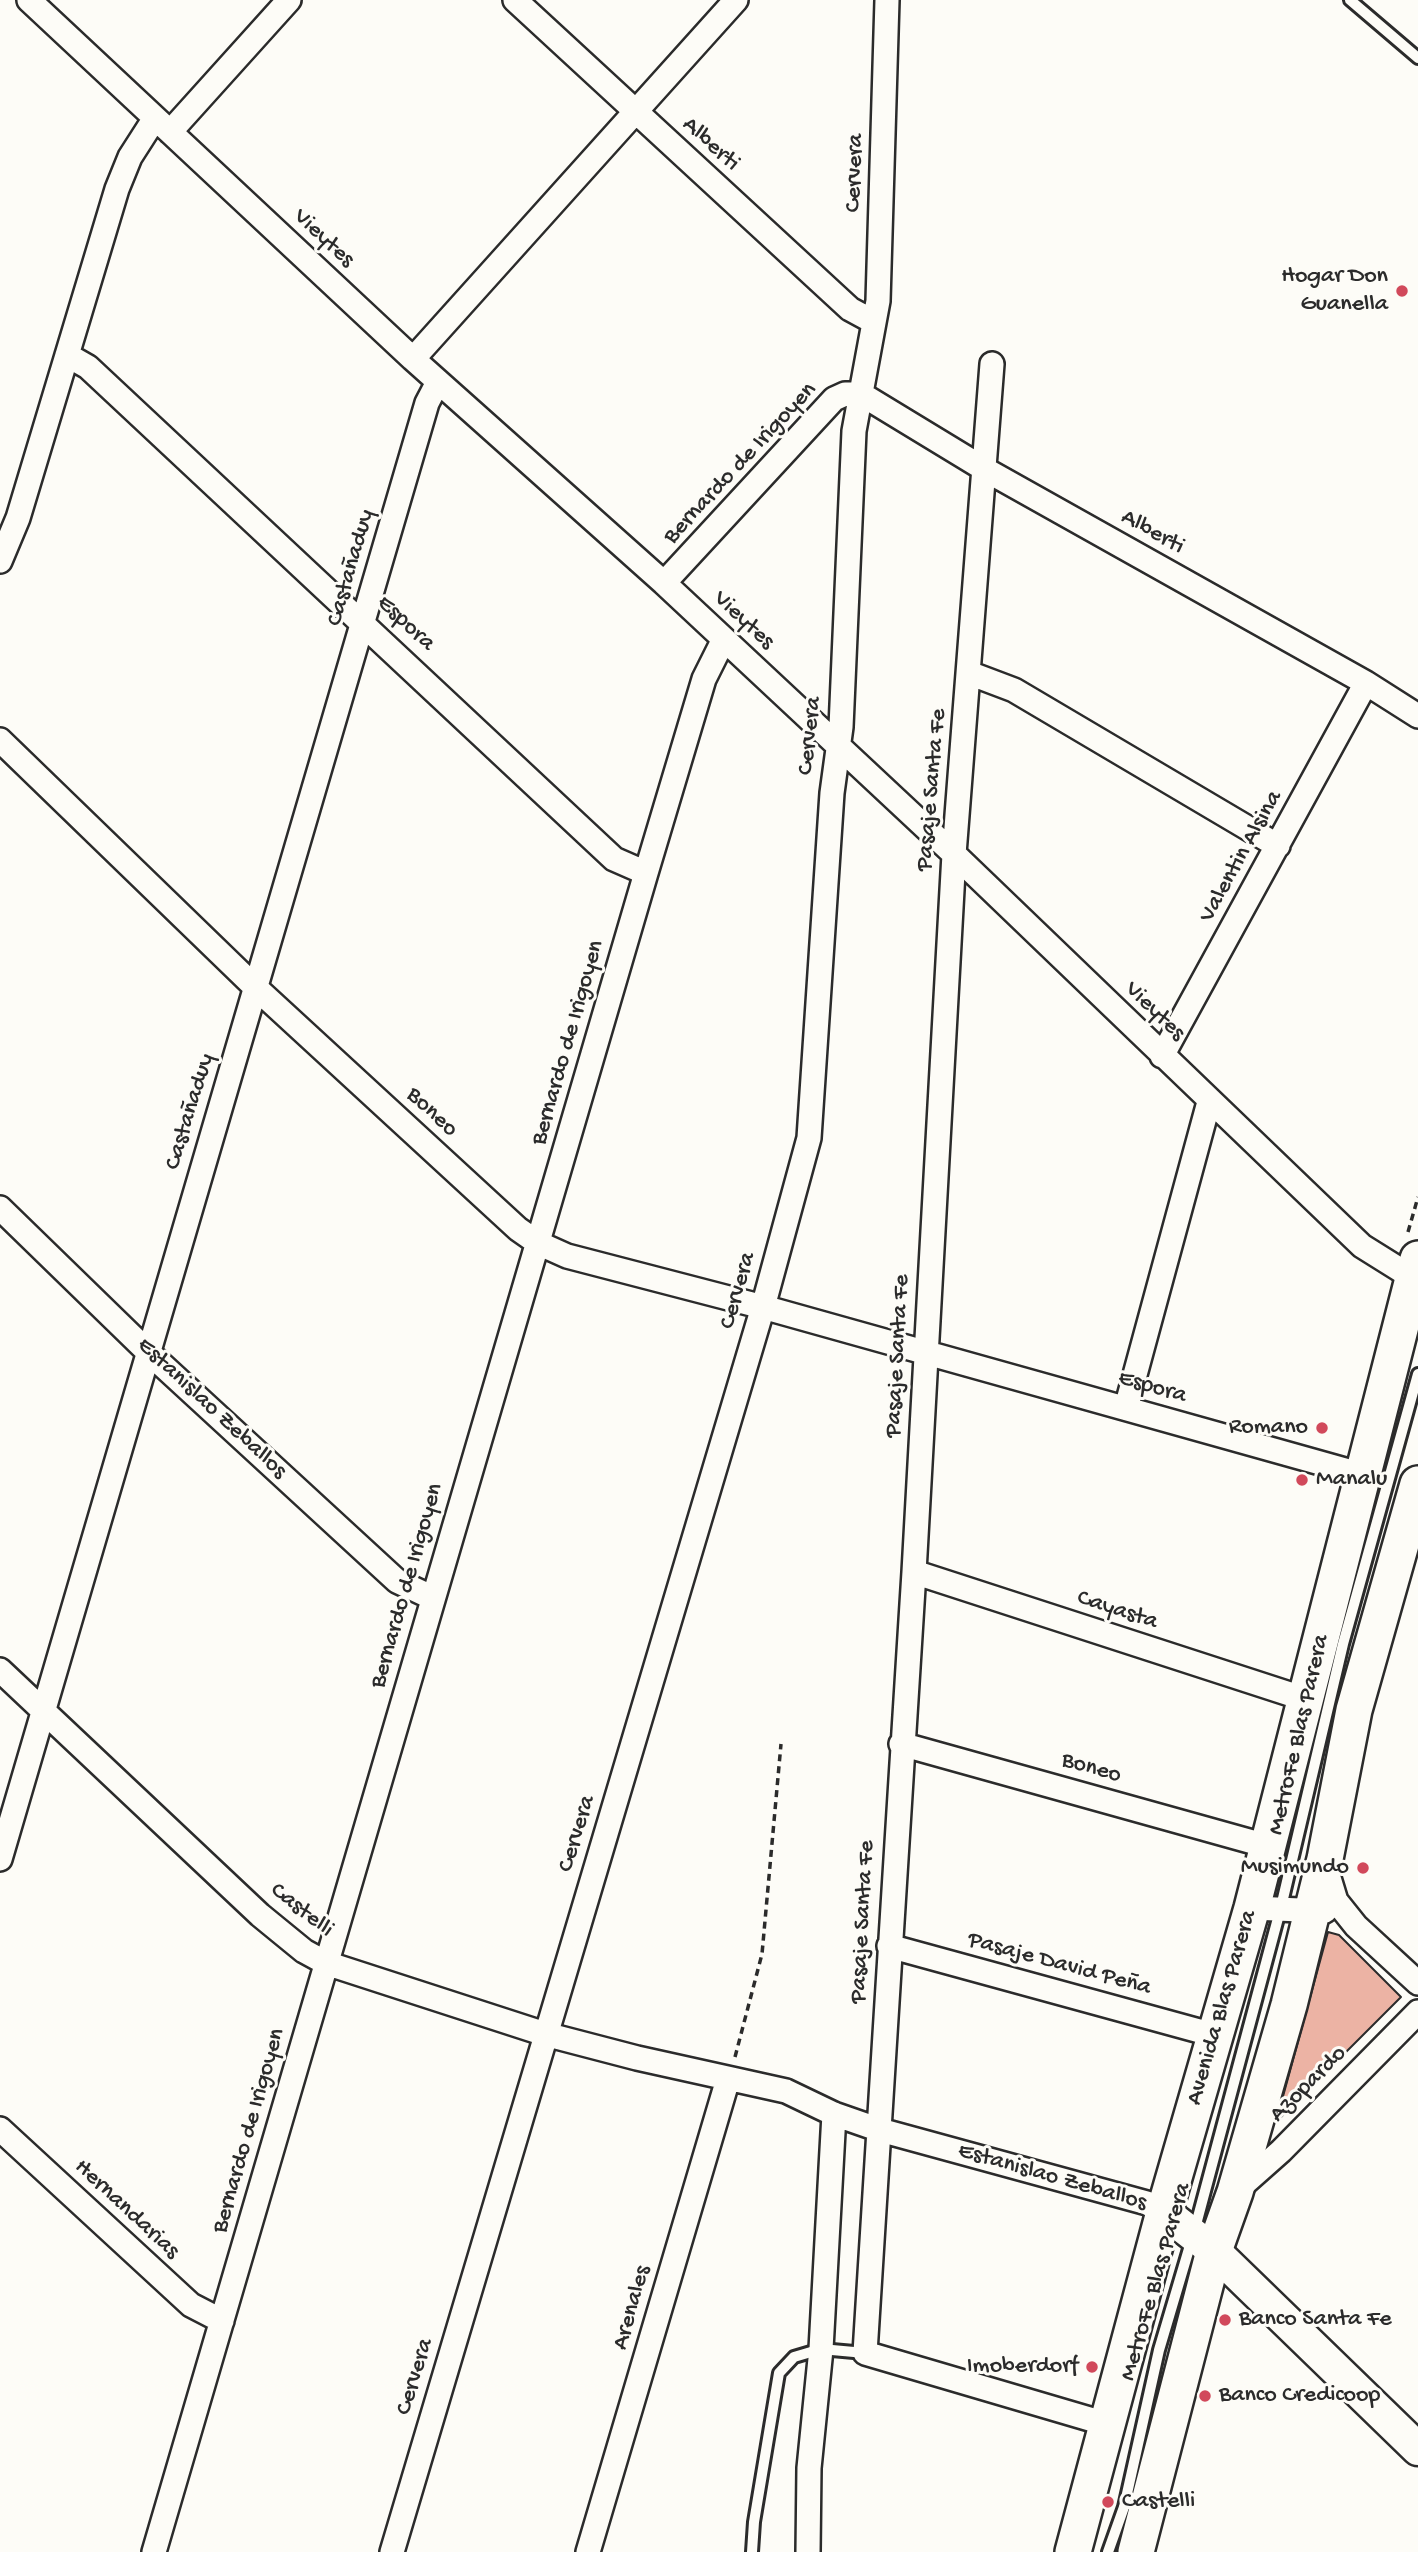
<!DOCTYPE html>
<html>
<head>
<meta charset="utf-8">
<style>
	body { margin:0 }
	canvas { display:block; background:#fdfcf7 }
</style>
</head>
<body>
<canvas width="1418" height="2552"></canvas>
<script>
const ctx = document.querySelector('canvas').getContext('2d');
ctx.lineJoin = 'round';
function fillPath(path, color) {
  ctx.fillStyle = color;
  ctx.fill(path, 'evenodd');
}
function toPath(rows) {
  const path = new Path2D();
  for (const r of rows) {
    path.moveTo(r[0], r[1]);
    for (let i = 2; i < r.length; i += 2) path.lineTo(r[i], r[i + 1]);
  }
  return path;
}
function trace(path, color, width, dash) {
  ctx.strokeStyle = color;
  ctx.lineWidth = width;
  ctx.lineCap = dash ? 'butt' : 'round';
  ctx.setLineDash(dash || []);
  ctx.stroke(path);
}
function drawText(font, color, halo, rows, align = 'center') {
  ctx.font = font + ' "Gochi Hand",sans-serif';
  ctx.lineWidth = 6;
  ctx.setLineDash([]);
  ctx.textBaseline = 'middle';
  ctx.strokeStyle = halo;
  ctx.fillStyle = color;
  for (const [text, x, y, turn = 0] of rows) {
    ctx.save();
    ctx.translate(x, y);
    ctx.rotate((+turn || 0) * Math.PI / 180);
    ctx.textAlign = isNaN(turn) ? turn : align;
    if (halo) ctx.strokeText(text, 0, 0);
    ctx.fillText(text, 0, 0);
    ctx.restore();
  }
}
const building = toPath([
	[1328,1932,1339,1935,1401,1997,1276,2122,1328,1932]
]);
fillPath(building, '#ecb3a4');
trace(building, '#2b2b2b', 2);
const lane = toPath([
	[1350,0,1418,58],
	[752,2552,754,2522,779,2373,794,2357,821,2349,865,2353],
	[1108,2552,1124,2507,1159,2350,1194,2232,1281,1907,1343,1644,1418,1374]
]);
const street = toPath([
	[29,0,413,359,664,583,954,854,1362,1246,1418,1281],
	[515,0,850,309,874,322],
	[170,132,289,0],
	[67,355,88,367,614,859,646,873],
	[413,359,736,0],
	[992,364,954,854,914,1572,865,2353,1110,2425],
	[0,561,18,518,117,189,130,157,155,118],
	[664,583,834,399,845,394,861,394,986,470,1366,683,1418,716],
	[969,673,1014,690,1278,846],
	[0,740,255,987,518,1229,538,1243,567,1256,763,1307,1363,1475],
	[1162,1056,1366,683],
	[0,1208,147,1351,397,1581,431,1597],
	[1126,1408,1209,1102],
	[914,1572,1305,1699],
	[0,1670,260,1915,304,1951,326,1963,545,2034,637,2058,786,2091,834,2114,880,2130,1147,2203,1164,2212],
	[901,1744,1267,1846],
	[0,1859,427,403,438,382],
	[1326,1868,1336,1901,1356,1926,1418,1983],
	[1252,1908,1325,1911],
	[889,1946,1214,2035],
	[0,2129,191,2305,222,2321],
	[1237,2190,1281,2151,1418,2012],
	[154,2552,646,873,704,679,724,639],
	[392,2552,763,1307,809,1138,832,793,841,727,854,431,878,301,887,0],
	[588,2552,728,2079],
	[808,2552,809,2468,821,2349,834,2114]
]);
const secondary = toPath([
	[1164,2212,1214,2251,1418,2449]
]);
const primary = toPath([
	[1073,2552,1164,2212,1252,1908,1418,1259],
	[1136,2552,1214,2251,1235,2192,1289,2005,1325,1859,1354,1710,1418,1484]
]);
trace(lane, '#2b2b2b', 16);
trace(street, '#2b2b2b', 28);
trace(secondary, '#2b2b2b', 37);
trace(primary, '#2b2b2b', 40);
trace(toPath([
	[1408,1232,1418,1197],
	[735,2057,762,1954,781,1744]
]), '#2b2b2b', 3.5, [7, 5]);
trace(lane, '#fdfcf7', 10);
trace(street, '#fdfcf7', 23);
trace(secondary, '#fdfcf7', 32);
trace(primary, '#fdfcf7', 35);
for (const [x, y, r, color] of [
	[1402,291,7,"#d1495b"],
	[1322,1428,7,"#d1495b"],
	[1302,1480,7,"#d1495b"],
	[1363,1868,7,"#d1495b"],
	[1225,2320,7,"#d1495b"],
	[1092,2367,7,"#d1495b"],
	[1205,2396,7,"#d1495b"],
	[1108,2502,7,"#d1495b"]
]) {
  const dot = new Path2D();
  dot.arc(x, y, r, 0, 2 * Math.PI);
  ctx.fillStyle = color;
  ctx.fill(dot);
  trace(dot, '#fdfcf7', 2.5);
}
drawText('24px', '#2b2b2b', '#fdfcf7', [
	["Alberti",710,145,42],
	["Cervera",856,173,-88],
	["Vieytes",323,239,43],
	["Bernardo de Irigoyen",741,464,-47],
	["Alberti",1152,533,29],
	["Castañaduy",352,568,-74],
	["Vieytes",743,621,43],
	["Espora",405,624,43],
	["Cervera",811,736,-84],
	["Pasaje Santa Fe",933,790,-85],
	["Valentin Alsina",1242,857,-61],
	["Vieytes",1154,1012,44],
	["Bernardo de Irigoyen",569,1043,-74],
	["Castañaduy",191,1112,-73],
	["Boneo",431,1113,43],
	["Cervera",739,1291,-74],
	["Pasaje Santa Fe",899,1356,-87],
	["Espora",1152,1388,16],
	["Estanislao Zeballos",211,1409,43],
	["Bernardo de Irigoyen",408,1586,-74],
	["Cayasta",1117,1611,18],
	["MetroFe Blas Parera",1300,1735,-77],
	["Boneo",1091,1769,16],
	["Cervera",578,1834,-73],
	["Castelli",301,1911,38],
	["Pasaje Santa Fe",864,1922,-87],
	["Pasaje David Peña",1059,1965,15],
	["Avenida Blas Parera",1223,2008,-74],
	["Azopardo",1309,2085,-45],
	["Bernardo de Irigoyen",250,2131,-74],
	["Estanislao Zeballos",1052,2178,16],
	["Hernandarias",126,2210,43],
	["MetroFe Blas Parera",1157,2282,-74],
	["Arenales",633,2308,-74],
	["Cervera",416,2377,-73]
]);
drawText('24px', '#2b2b2b', '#fdfcf7', [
	["Hogar Don",1388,277],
	["Guanella",1388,305],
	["Romano",1308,1428],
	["Manalu",1316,1480,"left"],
	["Musimundo",1349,1868],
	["Banco Santa Fe",1239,2320,"left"],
	["Imoberdorf",1078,2367],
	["Banco Credicoop",1219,2396,"left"],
	["Castelli",1122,2502,"left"]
], 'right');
</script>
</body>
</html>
